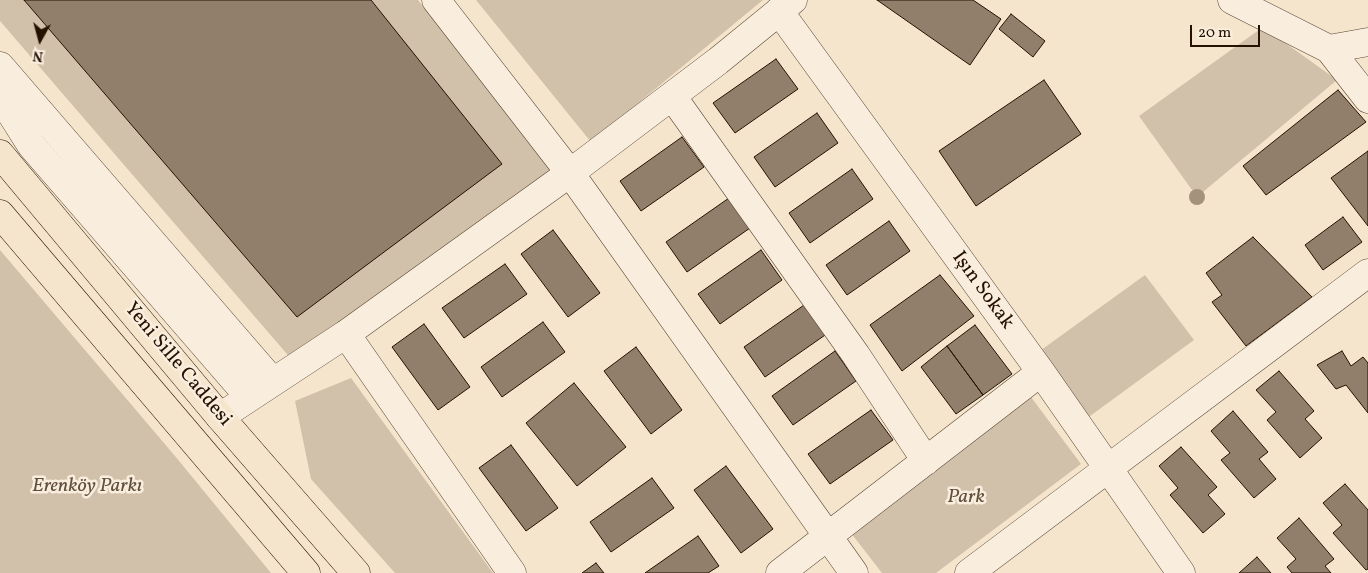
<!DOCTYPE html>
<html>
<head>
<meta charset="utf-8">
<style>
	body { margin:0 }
	#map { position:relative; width:1368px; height:573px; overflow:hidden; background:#f6e5cd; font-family:Vollkorn,serif }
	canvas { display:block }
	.north { position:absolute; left:15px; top:15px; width:50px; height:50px; -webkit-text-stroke:4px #f9eede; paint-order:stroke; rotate:187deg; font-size:14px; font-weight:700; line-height:20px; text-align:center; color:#241100 }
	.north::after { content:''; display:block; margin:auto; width:18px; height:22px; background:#241100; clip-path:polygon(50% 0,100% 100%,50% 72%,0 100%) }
	.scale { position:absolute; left:1190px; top:25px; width:70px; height:22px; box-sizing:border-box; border:2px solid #241100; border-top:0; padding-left:6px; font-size:15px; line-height:18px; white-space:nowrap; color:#241100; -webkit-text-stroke:4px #f9eede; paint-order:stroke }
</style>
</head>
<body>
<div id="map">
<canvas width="1368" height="573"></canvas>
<div class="north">N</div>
<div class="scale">20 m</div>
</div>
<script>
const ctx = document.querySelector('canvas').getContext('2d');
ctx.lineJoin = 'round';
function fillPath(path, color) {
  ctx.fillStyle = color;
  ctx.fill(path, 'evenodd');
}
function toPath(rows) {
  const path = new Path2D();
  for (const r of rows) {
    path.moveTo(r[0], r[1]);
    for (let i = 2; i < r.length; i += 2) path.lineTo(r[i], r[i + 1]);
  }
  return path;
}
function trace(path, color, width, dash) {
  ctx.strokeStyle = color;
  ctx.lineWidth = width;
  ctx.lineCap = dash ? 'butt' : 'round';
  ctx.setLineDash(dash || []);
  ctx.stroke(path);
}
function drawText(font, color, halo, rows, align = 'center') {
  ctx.font = font + ' Vollkorn,serif';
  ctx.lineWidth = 5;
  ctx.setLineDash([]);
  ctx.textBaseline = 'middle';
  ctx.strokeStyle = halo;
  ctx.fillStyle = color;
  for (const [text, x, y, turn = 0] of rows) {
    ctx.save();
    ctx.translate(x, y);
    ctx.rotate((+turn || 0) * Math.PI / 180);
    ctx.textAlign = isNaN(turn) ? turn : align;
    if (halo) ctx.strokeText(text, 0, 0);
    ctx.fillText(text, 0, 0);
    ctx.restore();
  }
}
fillPath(toPath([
	[0,0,418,0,555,170,293,361,0,21],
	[476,0,763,0,591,142],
	[1263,27,1337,80,1197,197,1139,116],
	[0,250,175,456,271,573,0,573],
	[1145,275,1194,340,1086,419,1037,353],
	[351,378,493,573,395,573,311,479,295,401],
	[1031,397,1081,464,936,573,882,573,851,533]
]), '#d2c1aa');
const building = toPath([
	[24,0,371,0,502,164,297,317,24,0],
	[877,0,973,0,1001,19,970,65,877,0],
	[1011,14,1045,41,1033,57,999,29,1011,14],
	[776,59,798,89,735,133,713,103,776,59],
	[1044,80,1081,134,976,206,939,151,1044,80],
	[1338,90,1366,122,1266,195,1243,166,1338,90],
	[817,113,838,143,775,187,754,157,817,113],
	[682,137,704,167,641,211,620,181,682,137],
	[1368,151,1368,226,1331,178,1368,151],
	[852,169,873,199,810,243,789,213,852,169],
	[729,198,750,228,687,272,666,242,729,198],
	[1343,217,1362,242,1323,270,1305,245,1343,217],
	[889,221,910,251,847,295,826,265,889,221],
	[553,230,600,293,568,317,521,254,553,230],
	[1253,237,1312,297,1246,346,1212,302,1222,295,1206,273,1253,237],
	[761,250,782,280,720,324,698,294,761,250],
	[505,264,527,294,464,338,442,308,505,264],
	[940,275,974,316,902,371,870,325,940,275],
	[807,303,828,333,765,377,744,347,807,303],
	[543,322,565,352,502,397,481,367,543,322],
	[424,324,470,387,438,410,392,347,424,324],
	[975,325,1012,374,983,395,947,346,975,325],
	[947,346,983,395,956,414,921,367,947,346],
	[636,347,682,410,651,434,604,371,636,347],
	[835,351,856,381,793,425,772,396,835,351],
	[1342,351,1351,366,1363,357,1368,363,1368,413,1346,385,1336,389,1317,365,1342,351],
	[1279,371,1314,411,1305,419,1322,438,1300,458,1267,420,1276,412,1256,390,1279,371],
	[574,383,626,447,577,486,526,423,574,383],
	[871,410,893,440,830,484,808,454,871,410],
	[1233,411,1268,452,1259,459,1276,479,1254,498,1221,460,1230,453,1211,431,1233,411],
	[511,445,558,508,526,531,479,468,511,445],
	[1181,447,1217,487,1208,495,1225,514,1203,533,1170,495,1178,488,1159,466,1181,447],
	[726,466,773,529,741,553,694,490,726,466],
	[652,478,674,508,611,552,590,522,652,478],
	[1345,484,1368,510,1368,569,1366,570,1333,533,1342,525,1323,503,1345,484],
	[1299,518,1334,559,1325,566,1331,573,1292,573,1287,567,1296,559,1277,538,1299,518],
	[698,536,719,566,708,573,645,573,698,536],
	[1257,557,1271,573,1239,573,1257,557],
	[596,563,604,573,582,573,596,563]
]);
fillPath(building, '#917f6b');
trace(building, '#241100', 1);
const minor = toPath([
	[436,0,570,173,854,573],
	[1232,0,1329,49,1368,99],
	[779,11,1041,372,1181,573],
	[1329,49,1368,42],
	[0,66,273,382],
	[0,96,31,145,245,392],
	[672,96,856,355,926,461],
	[346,334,512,573],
	[220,417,346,334,570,173,718,61,793,0],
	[780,573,1041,372],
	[969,573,1368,273]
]);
const major = toPath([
	[0,154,220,417,356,573],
	[0,214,306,573]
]);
trace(minor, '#584633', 29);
trace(major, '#241100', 29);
trace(minor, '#f9eede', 28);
trace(major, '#f6e5cd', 28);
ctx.fillStyle = '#a4927d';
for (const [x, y] of [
	[1197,197]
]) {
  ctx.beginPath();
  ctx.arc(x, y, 8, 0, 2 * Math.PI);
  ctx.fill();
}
drawText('20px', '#241100', '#f9eede', [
	["Işın Sokak",982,291,54],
	["Yeni Sille Caddesi",177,365,50]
]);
drawText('italic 20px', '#614f3c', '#f9eede', [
	["Erenköy Parkı",87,487],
	["Park",966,498]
]);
</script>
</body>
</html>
